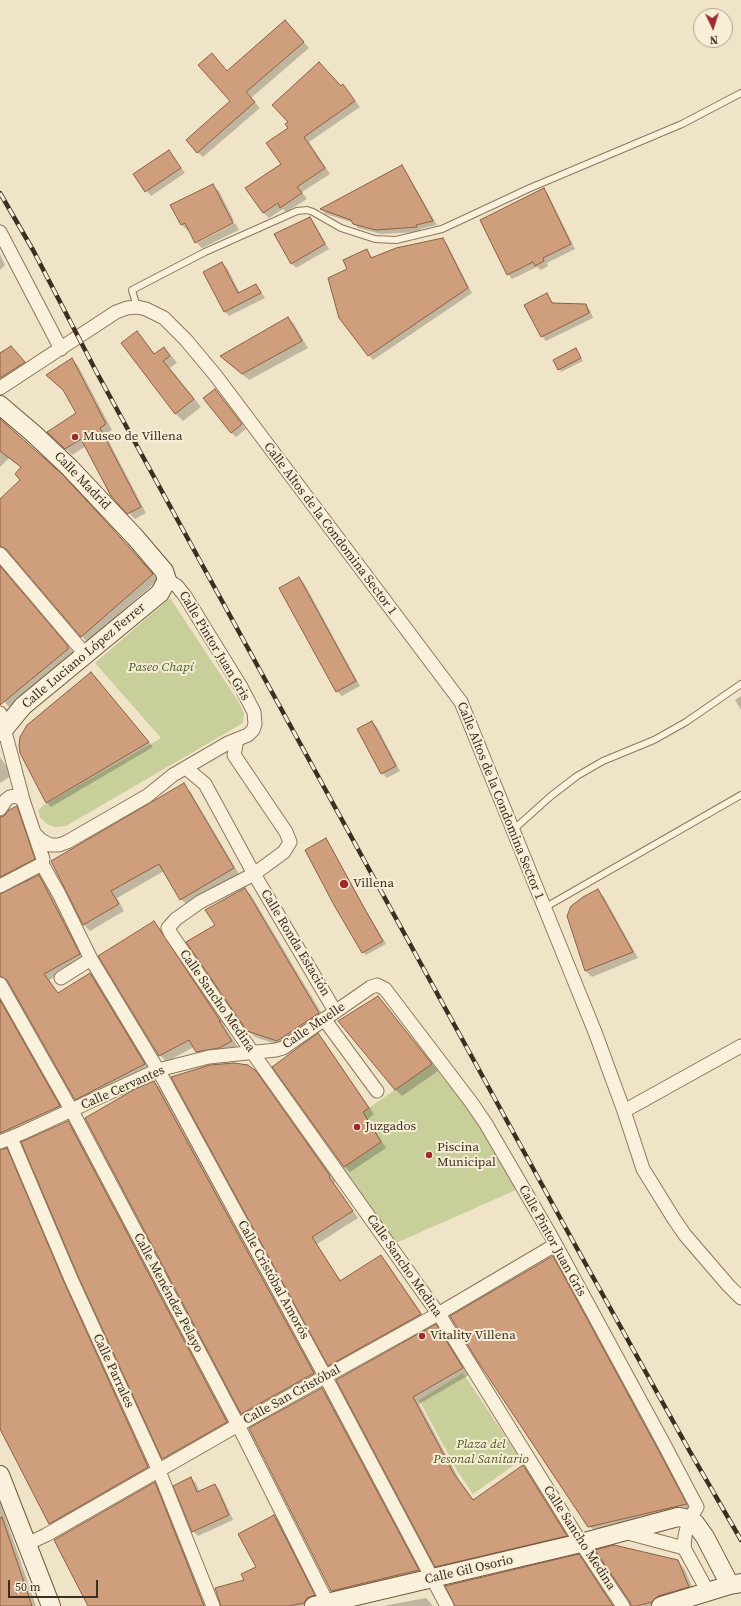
<!DOCTYPE html>
<html>
<head>
<meta charset="utf-8">
<style>
	body { margin:0 }
	#map { position:relative; width:741px; height:1606px; overflow:hidden; background:#f0e4c8; font-family:"Source Serif 4",serif }
	canvas { display:block }
	.north { position:absolute; left:693px; top:8px; width:40px; height:40px; box-sizing:border-box; background:#f7eed8; border:1px solid #ada18e; border-radius:50%; rotate:176deg; font-size:11px; font-weight:700; line-height:16px; text-align:center; color:#3d2e20 }
	.north::after { content:''; display:block; margin:auto; width:14px; height:18px; background:#9e2a2b; clip-path:polygon(50% 0,100% 100%,50% 72%,0 100%) }
	.scale { position:absolute; left:8px; top:1580px; width:90px; height:18px; box-sizing:border-box; border:2px solid #3d2e20; border-top:0; padding-left:5px; font-size:12px; line-height:14px; white-space:nowrap; color:#3d2e20; -webkit-text-stroke:3px #f7eed8; paint-order:stroke }
</style>
</head>
<body>
<div id="map">
<canvas width="741" height="1606"></canvas>
<div class="north">N</div>
<div class="scale">50 m</div>
</div>
<script>
const ctx = document.querySelector('canvas').getContext('2d');
ctx.lineJoin = 'round';
function fillPath(path, color) {
  ctx.fillStyle = color;
  ctx.fill(path, 'evenodd');
}
function toPath(rows) {
  const path = new Path2D();
  for (const r of rows) {
    path.moveTo(r[0], r[1]);
    for (let i = 2; i < r.length; i += 2) path.lineTo(r[i], r[i + 1]);
  }
  return path;
}
function trace(path, color, width, dash) {
  ctx.strokeStyle = color;
  ctx.lineWidth = width;
  ctx.lineCap = dash ? 'butt' : 'round';
  ctx.setLineDash(dash || []);
  ctx.stroke(path);
}
function drawText(font, color, halo, rows, align = 'center') {
  ctx.font = font + ' "Source Serif 4",serif';
  ctx.lineWidth = 4;
  ctx.setLineDash([]);
  ctx.textBaseline = 'middle';
  ctx.strokeStyle = halo;
  ctx.fillStyle = color;
  for (const [text, x, y, turn = 0] of rows) {
    ctx.save();
    ctx.translate(x, y);
    ctx.rotate((+turn || 0) * Math.PI / 180);
    ctx.textAlign = isNaN(turn) ? turn : align;
    if (halo) ctx.strokeText(text, 0, 0);
    ctx.fillText(text, 0, 0);
    ctx.restore();
  }
}
fillPath(toPath([
	[170,598,238,701,244,713,243,723,66,826,55,827,47,824,40,817,38,810,44,805,161,738,95,663],
	[432,1064,473,1114,516,1190,396,1243,342,1168,381,1142,363,1112],
	[463,1373,521,1460,473,1494,458,1472,419,1400]
]), '#c9cf9b');
fillPath(toPath([
	[291,27,309,48,251,98,260,108,203,157,197,152,231,101,227,72],
	[343,85,360,107,309,142,330,174,302,192,307,199,286,212,283,209,269,218,263,213,247,188,282,164,289,128],
	[169,152,185,173,151,196,135,175],
	[401,166,406,171,437,225,420,229,421,232,381,234,358,228,354,223,326,214,322,210],
	[212,185,219,191,234,221,197,241,197,243,235,223,239,230,202,248,196,242,190,230,188,231,181,224],
	[543,190,548,194,575,249,547,263,548,266,541,270,537,267,512,279,508,274],
	[310,218,314,223,329,249,296,268,292,264,276,234],
	[442,240,447,244,472,293,373,360,369,355,367,251,373,258],
	[0,254,5,265,0,270],
	[222,263,227,268,240,293,256,285,260,290,265,298,229,316,225,312,204,273],
	[547,294,554,304,586,305,590,310,593,318,546,341,542,336],
	[288,318,294,324,308,348,249,380,228,362],
	[137,333,155,354,164,348,171,355,177,363,170,368,201,407,183,421,176,414,122,344],
	[578,352,583,361,561,372,554,360],
	[16,353,29,368,0,388,0,354],
	[72,359,78,366,112,430,105,434,146,513,135,519,112,495,86,446,72,455,48,432,78,414,65,391],
	[215,390,246,429,236,437,231,432],
	[0,420,126,544,158,580,87,642,11,553,8,551,0,553,0,500,21,480,22,468,9,458,0,467],
	[0,567,73,652,73,655,9,707,0,697],
	[299,578,304,583,360,686,342,696,337,691],
	[95,678,153,747,51,807,47,803,21,752],
	[741,696,741,710,735,700],
	[372,722,377,727,400,771,387,778,382,773],
	[0,757,9,770,11,776,0,783],
	[183,785,190,791,239,874,187,905,181,899,164,871,117,898,124,911,90,931,84,925,52,861],
	[16,807,22,813,40,865,0,888,0,827],
	[326,840,329,843,366,910,386,944,366,955,363,952],
	[39,876,45,882,85,960,49,980,59,994,90,975,96,981,150,1070,82,1105,76,1099,9,982,6,982,0,986,0,894],
	[245,889,251,895,325,1019,284,1047,255,1037,248,1030,216,926],
	[597,891,604,897,638,958,592,977,585,971,568,916],
	[153,922,160,929,226,1027,224,1026,238,1047,226,1054,203,1058,194,1047,166,1062,160,1055],
	[0,997,66,1113,0,1144],
	[384,1003,438,1071,402,1096,395,1089],
	[318,1035,324,1041,374,1114,368,1119,386,1148,350,1172,344,1166],
	[255,1072,262,1079,336,1182,334,1183,358,1218,317,1244,341,1281,380,1257,387,1263,427,1321,336,1371,329,1365],
	[154,1082,160,1088,320,1380,248,1420,242,1413,86,1118],
	[68,1122,74,1128,233,1428,169,1465,163,1459,79,1275],
	[6,1149,12,1155,154,1473,56,1529,50,1523,0,1427,0,1150],
	[552,1257,559,1263,692,1511,596,1532,589,1526],
	[436,1326,442,1332,469,1375,419,1404,460,1481,474,1500,523,1466,529,1472,572,1542,442,1572,436,1566,337,1380],
	[322,1389,328,1395,425,1577,338,1597,331,1591],
	[191,1478,196,1483,200,1493,214,1485,219,1489,233,1520,198,1536,193,1531],
	[155,1483,161,1489,207,1606,89,1606],
	[0,1502,36,1606,0,1606],
	[274,1516,280,1522,320,1601,312,1606,222,1606,258,1568],
	[579,1555,585,1562,614,1606,456,1606],
	[677,1561,684,1568,695,1593,660,1606,634,1606],
	[426,1598,433,1606,383,1606]
]), '#0003');
const building = toPath([
	[285,20,304,42,246,92,255,102,197,153,186,140,230,101,198,65,212,53,227,71,285,20],
	[319,62,341,86,343,84,355,101,304,137,325,168,297,187,302,193,280,208,278,203,263,213,245,188,281,164,266,143,288,128,285,124,288,122,272,105,319,62],
	[169,150,181,168,145,192,133,174,169,150],
	[402,165,433,221,416,225,417,227,376,230,353,224,351,220,320,209,402,165],
	[213,184,233,223,195,243,185,223,181,225,170,205,213,184],
	[544,188,571,244,543,258,544,261,535,266,533,262,507,275,480,220,544,188],
	[310,217,325,244,291,264,274,234,310,217],
	[443,238,468,288,368,356,339,318,328,278,347,269,343,260,367,249,371,258,396,248,443,238],
	[222,262,238,293,256,284,261,293,224,312,203,272,222,262],
	[547,293,552,303,586,304,589,313,541,337,524,305,547,293],
	[288,317,302,341,242,374,220,356,288,317],
	[137,331,154,354,164,347,170,356,163,361,194,399,175,414,121,343,137,331],
	[11,346,25,362,0,378,0,353,11,346],
	[576,348,581,358,558,370,553,360,576,348],
	[72,358,106,424,100,428,141,507,127,514,111,496,81,439,65,449,47,432,76,413,63,390,46,375,72,358],
	[215,389,242,424,231,433,203,398,215,389],
	[0,419,63,475,121,538,153,574,81,637,6,549,0,546,0,499,20,480,15,474,21,467,0,451,0,419],
	[0,566,68,646,68,649,0,705,0,566],
	[299,577,356,681,336,692,279,588,299,577],
	[91,672,149,742,46,803,20,753,19,745,20,737,27,725,91,672],
	[372,721,396,766,381,774,357,729,372,721],
	[184,783,234,868,180,900,159,864,111,891,119,904,83,925,51,861,184,783],
	[17,806,35,859,0,877,0,817,4,816,9,810,17,806],
	[326,838,363,906,383,941,362,953,334,905,305,850,326,838],
	[39,875,80,954,44,974,58,993,90,973,145,1064,75,1100,7,980,0,976,0,894,39,875],
	[245,888,319,1013,277,1041,247,1031,186,942,215,925,205,910,245,888],
	[598,889,633,952,585,971,567,916,571,906,583,897,598,889],
	[154,921,221,1022,219,1021,232,1041,219,1048,196,1052,189,1040,159,1056,98,956,154,921],
	[378,996,432,1064,395,1090,338,1021,378,996],
	[0,1000,60,1106,0,1133,0,1000],
	[318,1033,369,1108,363,1112,381,1142,344,1167,272,1067,318,1033],
	[234,1063,248,1065,256,1071,330,1176,329,1177,353,1211,312,1237,340,1281,381,1255,421,1314,328,1366,171,1077,210,1065,234,1063],
	[154,1081,314,1373,241,1414,85,1118,135,1089,154,1081],
	[68,1121,227,1422,162,1459,78,1276,21,1142,68,1121],
	[7,1148,64,1282,148,1467,49,1524,0,1429,0,1150,7,1148],
	[553,1256,657,1448,687,1504,588,1527,477,1360,450,1316,553,1256],
	[436,1324,463,1368,413,1397,454,1474,473,1500,523,1465,567,1536,435,1567,336,1380,436,1324],
	[322,1388,419,1570,331,1591,249,1428,322,1388],
	[191,1477,197,1492,215,1484,229,1515,192,1532,173,1486,191,1477],
	[155,1482,204,1606,88,1606,54,1540,155,1482],
	[274,1515,315,1595,307,1598,304,1603,288,1606,221,1606,215,1588,244,1580,241,1574,256,1567,238,1534,274,1515],
	[2,1517,32,1606,0,1606,0,1518,2,1517],
	[614,1545,678,1560,689,1587,658,1596,652,1602,637,1606,631,1606,630,1602,595,1550,614,1545],
	[579,1554,613,1606,455,1606,445,1586,579,1554]
]);
fillPath(building, '#cf9f7d');
trace(building, '#8d5f41', 1);
const lane = toPath([
	[137,307,132,290,205,252,297,211,307,210,313,212,341,228,375,239,396,240,442,229,530,188,682,124,741,93],
	[513,830,551,796,577,776,603,761,654,740,686,722,741,684],
	[544,908,741,795]
]);
const street = toPath([
	[0,232,61,349],
	[0,388,116,312,127,308,137,307,146,309,164,318,186,340,216,376,461,702,595,1032,624,1111,643,1169,674,1219,685,1235,728,1285,741,1298],
	[0,554,85,654],
	[0,713,23,800,43,859,42,864,59,894,91,959,161,1075,325,1376,447,1606],
	[237,740,234,755,286,832,290,842,284,852,254,874,200,902,176,919,168,928,171,934,252,1052,442,1319,581,1543,623,1606],
	[186,768,205,784,254,874,335,1011],
	[0,809,6,800,10,797,16,796,23,800],
	[35,834,41,840,50,845,59,845,67,842,147,796,173,775,228,743,248,735,253,730,255,724,254,712,241,687,185,596,177,586,167,580],
	[0,886,42,864],
	[61,978,91,959],
	[0,984,72,1111,238,1425,329,1606],
	[324,1019,377,1091],
	[624,1111,741,1046],
	[11,1138,71,1279,159,1471,213,1606],
	[0,1142,22,1133,158,1070,209,1057,276,1050,283,1048,371,987,377,985,385,989,471,1102,486,1124,551,1236,664,1444,697,1507,689,1520,685,1536,684,1548,708,1592],
	[624,1532,684,1548],
	[27,1544,46,1535,238,1425,438,1314,555,1245]
]);
const secondary = toPath([
	[0,405,34,434,70,468,135,537,164,571,167,580,160,593,23,706,5,728,0,732],
	[0,1475,51,1606],
	[314,1606,581,1543,678,1517,684,1518,695,1523,705,1537,730,1585],
	[661,1606,730,1585,741,1583]
]);
trace(lane, '#8d765c', 8);
trace(street, '#8d765c', 15);
trace(secondary, '#6f573f', 20);
trace(lane, '#faf1dc', 6);
trace(street, '#faf1dc', 13);
trace(secondary, '#faf1dc', 18);
const rail = toPath([
	[0,193,33,250,97,373,569,1234,689,1450,741,1540]
]);
trace(rail, '#3d2e20', 4.5);
trace(rail, '#f7eed8', 3, [9]);
for (const [x, y, r, color] of [
	[75,437,4,"#9e2a2b"],
	[344,884,5,"#9e2a2b"],
	[357,1127,4,"#9e2a2b"],
	[429,1155,4,"#9e2a2b"],
	[422,1336,4,"#9e2a2b"]
]) {
  const dot = new Path2D();
  dot.arc(x, y, r, 0, 2 * Math.PI);
  ctx.fillStyle = color;
  ctx.fill(dot);
  trace(dot, '#f7eed8', 1.5);
}
drawText('13px', '#3d2e20', '#f7eed8', [
	["Museo de Villena",83,437],
	["Villena",353,884],
	["Juzgados",365,1127],
	["Piscina",437,1148],
	["Municipal",437,1163],
	["Vitality Villena",430,1336]
], 'left');
drawText('13px', '#3d2e20', '#f7eed8', [
	["Calle Madrid",82,481,46],
	["Calle Altos de la Condomina Sector 1",330,529,53],
	["Calle Pintor Juan Gris",214,646,59],
	["Calle Luciano López Ferrer",84,656,-40],
	["Calle Altos de la Condomina Sector 1",500,801,68],
	["Calle Ronda Estación",295,943,59],
	["Calle Sancho Medina",217,1001,55],
	["Calle Muelle",314,1026,-34],
	["Calle Cervantes",123,1088,-24],
	["Calle Pintor Juan Gris",552,1241,61],
	["Calle Sancho Medina",404,1266,55],
	["Calle Cristóbal Amorós",273,1280,61],
	["Calle Menéndez Pelayo",168,1293,62],
	["Calle Parrales",113,1371,65],
	["Calle San Cristóbal",292,1395,-29],
	["Calle Sancho Medina",579,1538,57],
	["Calle Gil Osorio",469,1570,-13]
]);
drawText('italic 13px', '#4d5a26', '#f7eed8', [
	["Paseo Chapí",161,668],
	["Plaza del",481,1445],
	["Pesonal Sanitario",481,1460]
]);
</script>
</body>
</html>
